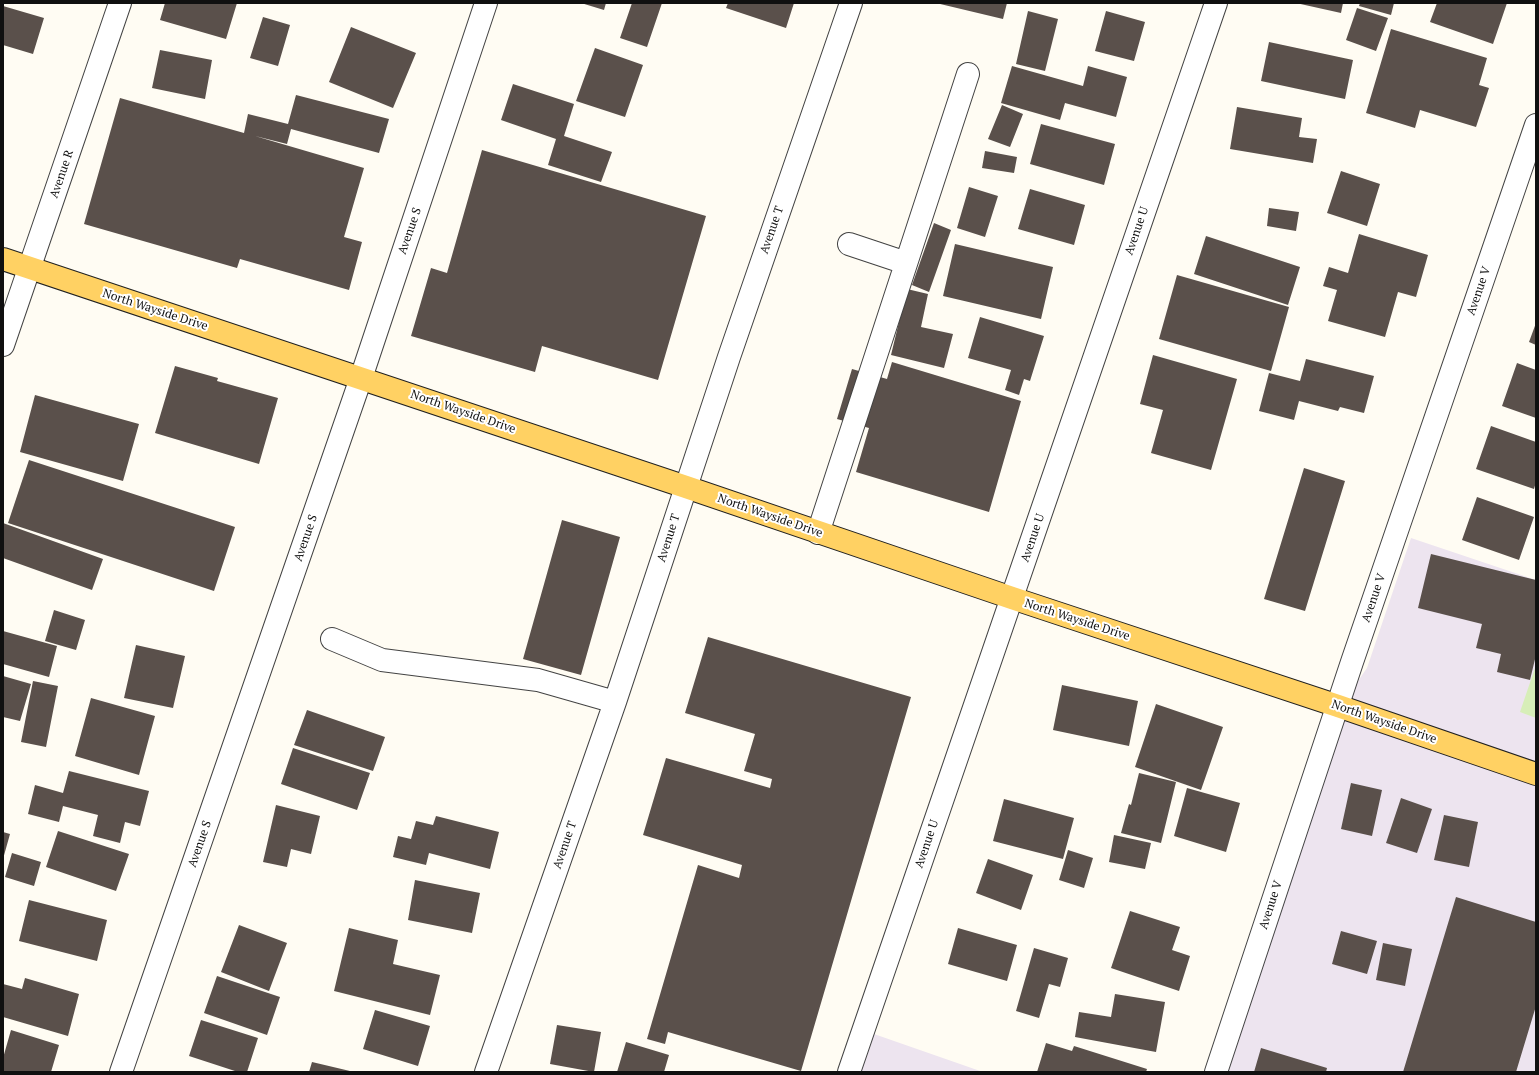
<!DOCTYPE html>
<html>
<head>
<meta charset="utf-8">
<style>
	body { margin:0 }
	#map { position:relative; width:1539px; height:1075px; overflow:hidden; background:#fffcf3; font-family:"PT Serif",serif }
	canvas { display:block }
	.frame { position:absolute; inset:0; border:4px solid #101010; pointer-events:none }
</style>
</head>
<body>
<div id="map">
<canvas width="1539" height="1075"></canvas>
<div class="frame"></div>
</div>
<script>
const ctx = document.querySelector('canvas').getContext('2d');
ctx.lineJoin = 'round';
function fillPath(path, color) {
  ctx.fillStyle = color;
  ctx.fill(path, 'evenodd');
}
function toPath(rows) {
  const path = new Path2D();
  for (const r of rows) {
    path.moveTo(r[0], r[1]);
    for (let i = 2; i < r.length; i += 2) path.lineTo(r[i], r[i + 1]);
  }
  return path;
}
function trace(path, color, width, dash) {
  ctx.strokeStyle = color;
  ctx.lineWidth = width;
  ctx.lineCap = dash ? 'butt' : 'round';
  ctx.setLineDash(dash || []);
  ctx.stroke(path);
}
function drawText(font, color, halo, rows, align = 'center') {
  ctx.font = font + ' "PT Serif",serif';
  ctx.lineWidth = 4;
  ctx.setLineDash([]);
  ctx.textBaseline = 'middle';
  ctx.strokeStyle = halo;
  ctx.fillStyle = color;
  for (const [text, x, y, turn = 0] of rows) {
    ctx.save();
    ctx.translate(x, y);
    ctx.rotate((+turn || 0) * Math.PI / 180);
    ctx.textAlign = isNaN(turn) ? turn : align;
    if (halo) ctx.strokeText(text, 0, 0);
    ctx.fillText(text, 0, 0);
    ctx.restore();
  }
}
fillPath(toPath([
	[1411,538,1536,580,1536,1072,1204,1072,1318,739,1367,668],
	[874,1034,983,1072,861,1072]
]), '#ede4ef');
fillPath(toPath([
	[1536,665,1536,718,1520,712]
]), '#d7eeb8');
fillPath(toPath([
	[165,3,237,3,226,39,160,20],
	[581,3,606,3,604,10],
	[632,3,662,3,647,47,620,38],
	[728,3,794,3,786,28,726,8],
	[936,3,1007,3,1003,19],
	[1296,3,1343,3,1341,13],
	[1360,3,1394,3,1391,15,1359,6],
	[1437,3,1507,3,1493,44,1430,22],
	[3,6,44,18,33,54,3,45],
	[1357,8,1388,18,1376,51,1346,40],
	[1028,11,1058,19,1045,71,1016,64],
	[1106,11,1145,22,1134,61,1095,51],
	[263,17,290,25,278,66,250,58],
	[351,27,416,53,393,108,329,82],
	[1391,29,1487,58,1479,85,1489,88,1476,127,1420,110,1415,128,1366,113],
	[1269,42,1353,60,1345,99,1261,81],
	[595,48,643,65,625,117,576,101],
	[160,50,212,60,205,99,152,88],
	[1012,66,1083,86,1088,66,1127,77,1116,117,1065,103,1060,120,1001,103],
	[513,84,574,104,564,136,612,152,601,182,548,165,556,139,501,120],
	[296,95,389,119,379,153,291,129,287,144,255,136,364,168,344,237,362,242,349,290,240,259,237,268,84,224,120,98,244,133,248,114,288,124],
	[1002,105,1023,114,1010,147,988,139],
	[1237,107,1302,118,1299,137,1317,139,1313,163,1230,149],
	[1041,124,1115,144,1104,185,1030,164],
	[482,150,706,216,658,380,542,346,535,372,411,336,431,268,447,273],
	[985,151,1017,157,1014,173,982,168],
	[1341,171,1380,184,1367,226,1327,213],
	[969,187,998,196,985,237,957,228],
	[1030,189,1085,205,1074,245,1018,229],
	[1269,208,1299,212,1296,231,1267,226],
	[934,223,951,230,929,292,912,285],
	[1359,234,1428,255,1416,297,1398,292,1385,337,1328,321,1337,290,1323,286,1329,267,1348,273],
	[1206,236,1300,267,1288,305,1194,274],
	[955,244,1053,267,1041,319,943,296],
	[1177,275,1289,307,1271,371,1159,339],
	[907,289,928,294,921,327,953,334,944,368,891,355],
	[980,317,1044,336,1030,381,1024,379,1019,395,1005,390,1011,370,968,358],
	[1536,323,1536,345,1529,342],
	[1153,355,1237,379,1211,470,1151,453,1163,410,1140,404],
	[1306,359,1374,376,1364,413,1340,407,1338,411,1299,401,1294,420,1259,411,1269,373,1300,381],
	[892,362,1021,401,989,512,856,472,869,428,837,419,852,369,887,379],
	[1517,363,1536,370,1536,418,1502,406],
	[175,366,218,378,217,381,278,398,259,464,155,433],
	[35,395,139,424,123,481,20,452],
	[1491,426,1536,442,1536,482,1534,489,1476,469],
	[29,460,235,527,214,591,8,523],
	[1304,468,1345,481,1305,611,1264,599],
	[1477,497,1534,517,1519,560,1462,540],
	[562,520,620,537,581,675,523,659],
	[3,523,103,559,92,590,3,558],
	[1431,554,1536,580,1536,655,1530,680,1497,672,1501,654,1476,648,1482,624,1418,608],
	[54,610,85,620,76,650,45,641],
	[3,631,57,646,49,677,3,664],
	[708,637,911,697,801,1071,668,1032,665,1044,647,1039,698,865,739,878,742,865,643,835,666,758,770,788,772,779,744,771,755,734,685,713],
	[136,645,185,656,173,708,124,698],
	[3,676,31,684,20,721,3,717],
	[33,681,58,686,46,747,21,742],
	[1062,685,1138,701,1129,746,1053,730],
	[91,698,155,716,139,775,75,756],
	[1156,704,1223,727,1201,790,1135,767],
	[307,710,385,737,373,771,294,745],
	[293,748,370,773,357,810,281,784],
	[69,771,149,791,140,826,125,822,120,843,93,836,98,815,63,806,59,822,28,814,35,785,63,793],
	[1139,773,1176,782,1161,843,1121,833,1129,804,1131,805],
	[1351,783,1382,790,1372,836,1341,829],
	[1187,788,1240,803,1226,852,1174,836],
	[1401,798,1432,809,1417,853,1386,843],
	[1004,799,1074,818,1063,859,993,841],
	[276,805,320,816,311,854,291,849,287,867,263,862],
	[1444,815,1478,822,1469,867,1434,860],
	[436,816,499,832,490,869,429,853,426,865,393,857,398,836,411,839,416,821,433,825],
	[58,831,129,854,116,891,46,867],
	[3,832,10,834,3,859],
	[1114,835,1151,843,1145,869,1109,862],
	[1068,850,1093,858,1084,888,1059,880],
	[12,853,41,862,34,886,5,877],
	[988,859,1033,875,1021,910,976,893],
	[415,880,480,893,472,933,408,920],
	[1456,897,1536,922,1536,1006,1516,1072,1403,1072],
	[29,900,107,920,97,961,19,941],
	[1130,911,1180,927,1172,950,1190,956,1179,991,1111,968],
	[239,925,287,943,269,991,221,972],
	[349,928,398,940,393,964,440,975,430,1015,334,991],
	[958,928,1017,945,1007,981,948,964],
	[1341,931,1377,941,1367,974,1332,964],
	[1383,943,1412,949,1405,986,1376,980],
	[1034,948,1068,958,1060,987,1049,984,1039,1018,1016,1011],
	[217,976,280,997,267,1035,204,1013],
	[25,978,79,994,68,1036,3,1017,3,984,22,989],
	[1115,994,1165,1002,1156,1052,1075,1037,1079,1012,1111,1017],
	[375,1010,430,1026,418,1066,363,1049],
	[201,1020,258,1038,247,1072,238,1072,189,1056],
	[557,1025,601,1032,594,1072,550,1064],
	[11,1030,59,1045,51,1072,3,1072,3,1058],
	[626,1042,669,1055,664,1072,617,1072],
	[1046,1043,1072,1051,1074,1046,1147,1069,1146,1072,1037,1072],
	[1261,1048,1327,1068,1326,1072,1254,1072],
	[312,1062,350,1071,350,1072,309,1072]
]), '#5a504b');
const minor = toPath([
	[849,244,906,263],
	[3,345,120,3],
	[818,533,968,74],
	[332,639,382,660,538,680,615,702],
	[121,1072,361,378,486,3],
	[486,1072,615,702,729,357,851,3],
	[849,1072,1216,3],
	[1216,1072,1352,662,1536,125]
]);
const major = toPath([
	[3,259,686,487,1012,598,1338,706,1536,774]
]);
trace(minor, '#434343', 24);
trace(major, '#212121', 24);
trace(minor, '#fff', 22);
trace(major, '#ffd163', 22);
drawText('12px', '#101010', '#fff', [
	["Avenue R",62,174,-71],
	["Avenue T",772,230,-71],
	["Avenue S",410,231,-71],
	["Avenue U",1137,231,-71],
	["Avenue V",1479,291,-71],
	["North Wayside Drive",155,310,18],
	["North Wayside Drive",463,412,19],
	["North Wayside Drive",770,516,19],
	["Avenue S",306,538,-71],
	["Avenue T",669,538,-72],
	["Avenue U",1033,538,-71],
	["Avenue V",1374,598,-71],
	["North Wayside Drive",1077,620,18],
	["North Wayside Drive",1384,722,19],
	["Avenue S",200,844,-71],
	["Avenue U",927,844,-71],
	["Avenue T",565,845,-71],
	["Avenue V",1271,905,-72]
]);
</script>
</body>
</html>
